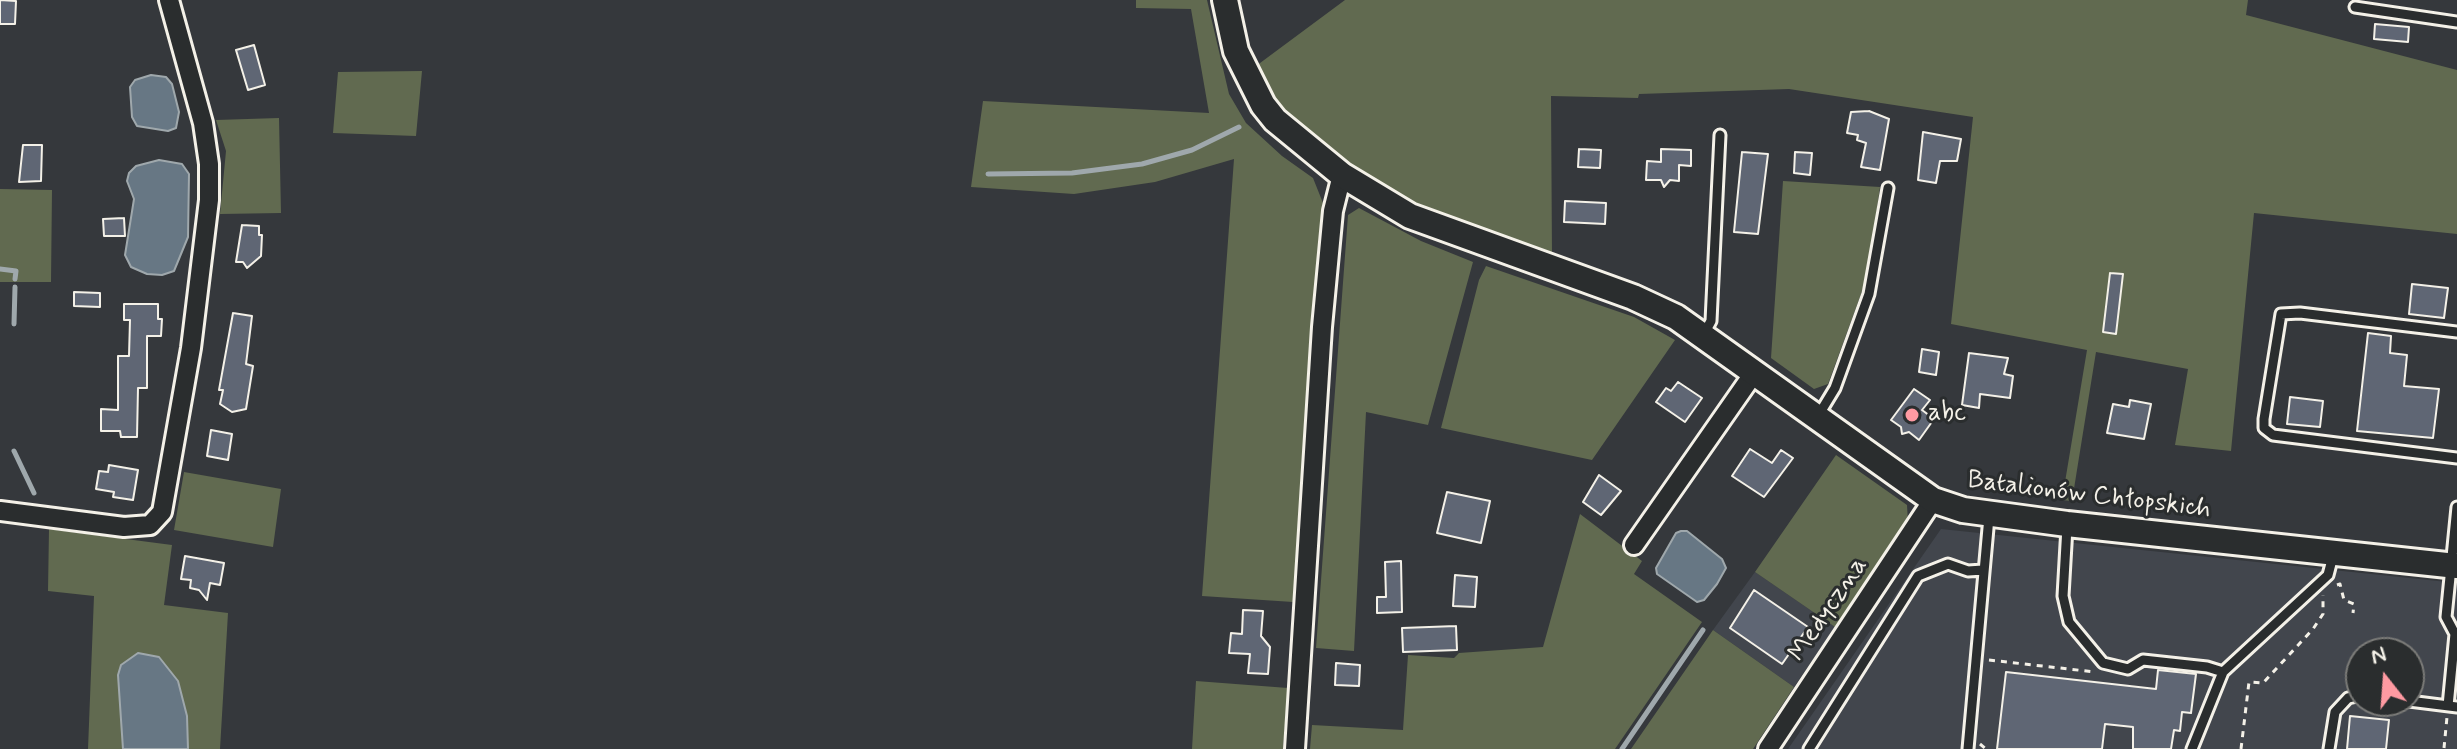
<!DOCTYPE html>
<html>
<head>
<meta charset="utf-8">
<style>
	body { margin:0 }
	#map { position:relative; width:2457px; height:749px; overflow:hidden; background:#35383c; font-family:Mynerve,sans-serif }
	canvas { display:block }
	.north { position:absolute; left:2345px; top:637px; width:80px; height:80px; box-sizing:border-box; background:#2a2d2e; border:2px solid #7b7b78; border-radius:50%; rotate:343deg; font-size:22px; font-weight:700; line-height:32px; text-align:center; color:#f4f1e8 }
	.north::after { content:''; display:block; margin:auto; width:28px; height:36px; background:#ff9aa2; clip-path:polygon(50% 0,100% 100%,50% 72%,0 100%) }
</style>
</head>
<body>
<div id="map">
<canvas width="2457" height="749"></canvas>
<div class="north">N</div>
</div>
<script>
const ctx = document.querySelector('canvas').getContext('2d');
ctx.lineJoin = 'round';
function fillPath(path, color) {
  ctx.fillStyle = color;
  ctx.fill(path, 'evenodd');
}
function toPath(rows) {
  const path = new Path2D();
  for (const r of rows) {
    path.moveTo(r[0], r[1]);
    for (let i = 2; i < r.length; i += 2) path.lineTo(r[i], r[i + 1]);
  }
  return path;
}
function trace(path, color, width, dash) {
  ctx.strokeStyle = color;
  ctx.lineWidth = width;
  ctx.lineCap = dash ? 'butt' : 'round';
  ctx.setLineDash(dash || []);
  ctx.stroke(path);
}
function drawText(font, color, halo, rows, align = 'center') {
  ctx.font = font + ' Mynerve,sans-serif';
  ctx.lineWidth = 6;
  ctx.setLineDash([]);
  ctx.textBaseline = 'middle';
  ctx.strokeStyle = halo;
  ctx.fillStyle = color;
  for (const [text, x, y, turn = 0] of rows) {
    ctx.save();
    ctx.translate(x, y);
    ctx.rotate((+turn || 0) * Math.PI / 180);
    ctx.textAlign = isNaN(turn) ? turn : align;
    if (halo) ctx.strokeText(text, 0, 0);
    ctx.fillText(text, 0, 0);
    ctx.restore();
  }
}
fillPath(toPath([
	[1941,529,2457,583,2457,749,1788,749],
	[2361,653,2409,653,2409,701,2361,701],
	[1755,572,1835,627,1794,687,1713,630]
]), '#42464d');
fillPath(toPath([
	[1136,0,1207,0,1229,94,1246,123,1282,156,1313,178,1323,203,1293,602,1202,596,1234,159,1155,182,1074,194,971,187,983,101,1209,113,1191,9,1136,8],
	[1345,0,2248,0,2246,15,2457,70,2457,234,2254,213,2231,451,2175,445,2188,369,2096,352,2072,501,2062,500,2087,350,1951,324,1973,117,1789,89,1639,94,1638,98,1551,96,1552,257,1424,211,1301,132,1274,110,1256,66],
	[422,71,416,136,333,133,338,72],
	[279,118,281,213,220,214,226,151,216,120],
	[1783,181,1880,187,1868,275,1828,384,1814,389,1771,358],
	[0,189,52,190,51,282,0,282],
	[1359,208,1421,241,1473,262,1428,425,1366,412,1354,651,1316,648,1348,215],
	[1486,266,1634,317,1675,340,1592,460,1441,428,1479,280],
	[1836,455,1907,505,1908,523,1835,627,1755,572],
	[184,472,281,489,273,547,174,530],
	[1580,514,1642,561,1634,574,1702,622,1615,749,1310,749,1312,725,1403,730,1408,655,1454,658,1459,653,1543,647],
	[49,529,172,545,164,605,228,613,220,749,88,749,94,596,48,591],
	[1713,630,1794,687,1753,749,1631,749],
	[1196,681,1288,688,1283,749,1192,749]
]), '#616a50');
const water = toPath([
	[151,75,166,77,172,84,179,112,176,128,168,131,137,126,132,117,130,87,135,80,151,75],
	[159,160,182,164,189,174,188,237,174,271,162,275,147,274,131,267,125,255,134,199,127,181,129,173,136,166,159,160],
	[1681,531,1687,531,1722,559,1726,568,1717,584,1704,600,1697,602,1657,574,1656,568,1676,533,1681,531],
	[138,653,159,657,178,681,187,716,188,749,123,749,118,675,121,665,138,653]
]);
fillPath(water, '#677784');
trace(water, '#9fa8ac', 2);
trace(toPath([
	[988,174,1072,173,1142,164,1192,150,1239,127],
	[0,269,16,271,15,279],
	[14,324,15,287],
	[14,451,34,493],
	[1622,749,1703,630]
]), '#9fa8ac', 5);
const building = toPath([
	[0,0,16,1,15,24,0,24,0,0],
	[2375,24,2409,27,2408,42,2374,39,2375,24],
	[254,45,265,85,248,90,236,50,254,45],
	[1869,111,1889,119,1880,170,1861,167,1866,143,1857,140,1858,135,1847,133,1851,112,1869,111],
	[1923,132,1961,139,1957,161,1940,161,1936,183,1918,180,1923,132],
	[23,145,42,145,41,181,19,182,23,145],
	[1579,149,1601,150,1600,168,1578,167,1579,149],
	[1661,149,1691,150,1691,166,1679,165,1679,181,1670,180,1664,187,1661,180,1646,180,1647,161,1661,162,1661,149],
	[1742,152,1768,154,1758,234,1734,232,1742,152],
	[1795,152,1812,153,1810,175,1794,173,1795,152],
	[1565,201,1606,203,1605,224,1564,222,1565,201],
	[124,218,125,236,104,236,103,219,124,218],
	[242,225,259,226,259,235,262,235,261,256,247,268,243,262,236,262,242,225],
	[2110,273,2123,274,2116,334,2103,332,2110,273],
	[2412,284,2448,288,2444,318,2409,314,2412,284],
	[74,292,100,293,100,307,74,306,74,292],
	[124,304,158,304,158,319,162,319,161,336,147,336,147,388,138,388,137,437,121,437,120,431,101,431,101,409,118,410,118,356,129,356,130,320,124,320,124,304],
	[233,313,252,316,246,364,253,366,246,409,232,412,220,404,223,390,219,390,233,313],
	[2368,333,2391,336,2390,353,2407,355,2404,386,2439,389,2433,438,2357,431,2368,333],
	[1922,349,1939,352,1936,375,1919,372,1922,349],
	[1969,353,2008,358,2004,374,2013,376,2010,398,1980,394,1979,408,1962,405,1969,353],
	[1678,382,1702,398,1685,422,1656,402,1666,388,1671,391,1678,382],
	[1914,389,1930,400,1922,410,1934,419,1919,440,1909,432,1902,434,1901,427,1891,420,1914,389],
	[2290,397,2323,401,2320,427,2287,424,2290,397],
	[2130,400,2151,404,2144,439,2107,433,2113,404,2129,407,2130,400],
	[211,430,232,434,228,460,207,456,211,430],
	[1750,449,1772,463,1781,450,1793,458,1764,497,1732,476,1750,449],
	[109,465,138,470,133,500,113,497,114,492,96,489,99,471,108,472,109,465],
	[1599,475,1621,491,1601,515,1583,502,1599,475],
	[1447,492,1490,501,1481,543,1437,533,1447,492],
	[185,556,224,563,220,585,210,583,207,600,199,590,190,588,191,580,181,579,185,556],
	[1401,561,1402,612,1377,613,1377,597,1386,597,1385,562,1401,561],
	[1455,575,1477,577,1475,607,1453,606,1455,575],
	[1754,590,1808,627,1782,664,1730,628,1754,590],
	[1243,610,1263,611,1261,636,1270,647,1268,674,1248,673,1250,654,1229,653,1231,633,1242,634,1243,610],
	[1456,626,1457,650,1403,652,1402,628,1456,626],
	[1336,663,1360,665,1359,686,1335,685,1336,663],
	[2158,670,2196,674,2191,713,2182,712,2180,731,2174,730,2171,749,2133,749,2133,727,2105,724,2102,749,1997,749,2006,672,2156,689,2158,670],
	[2350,716,2389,720,2386,749,2347,749,2350,716]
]);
fillPath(building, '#5f6674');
trace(building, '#f4f1e8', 2);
const service = toPath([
	[2355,7,2457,22],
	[2457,332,2300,313,2281,314,2264,419,2264,428,2273,435,2457,458],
	[1704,334,1711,321,1720,135],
	[1818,416,1835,388,1869,294,1888,188],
	[2067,527,2063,596,2069,622,2103,663,2128,669,2143,660,2207,667,2223,672,2328,575,2333,556],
	[2409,701,2457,707],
	[2448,706,2455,634,2446,617,2457,507],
	[1809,749,1918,576,1948,564,1968,571,1983,570],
	[1968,749,1989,517],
	[2192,749,2223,672],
	[2329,749,2335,712,2348,698,2361,695]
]);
const minor = toPath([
	[0,511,124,527,150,525,162,512,191,348,209,200,209,164,203,123,169,0],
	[1634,545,1754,373],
	[1295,749,1322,327,1333,211,1342,175],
	[1768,749,1933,500]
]);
const tertiary = toPath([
	[1225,0,1236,51,1263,105,1275,120,1342,175,1410,216,1633,297,1676,317,1933,500,1963,510,2067,524,2457,566]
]);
trace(service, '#f4f1e8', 15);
trace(minor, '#f4f1e8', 24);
trace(tertiary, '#f4f1e8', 30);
trace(toPath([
	[2337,585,2340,584,2344,600,2354,604,2353,613],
	[1989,660,2095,672],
	[1980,744,1986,749],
	[2444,748,2447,717],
	[2241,749,2249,682,2263,683,2313,629,2323,614,2323,595]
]), '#f4f1e8', 3, [6, 6]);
trace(service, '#2a2d2e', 9);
trace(minor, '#2a2d2e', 18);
trace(tertiary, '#2a2d2e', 24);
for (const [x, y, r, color] of [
	[1912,415,8,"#ff9aa2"]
]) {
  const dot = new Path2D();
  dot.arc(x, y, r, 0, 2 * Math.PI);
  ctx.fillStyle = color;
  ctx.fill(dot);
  trace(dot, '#2a2d2e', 3);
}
drawText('26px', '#f4f1e8', '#2a2d2e', [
	["abc",1928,415]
], 'left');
drawText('26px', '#f4f1e8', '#2a2d2e', [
	["Batalionów Chłopskich",2089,496,7],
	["Medyczna",1829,610,-56]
]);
</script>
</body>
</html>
